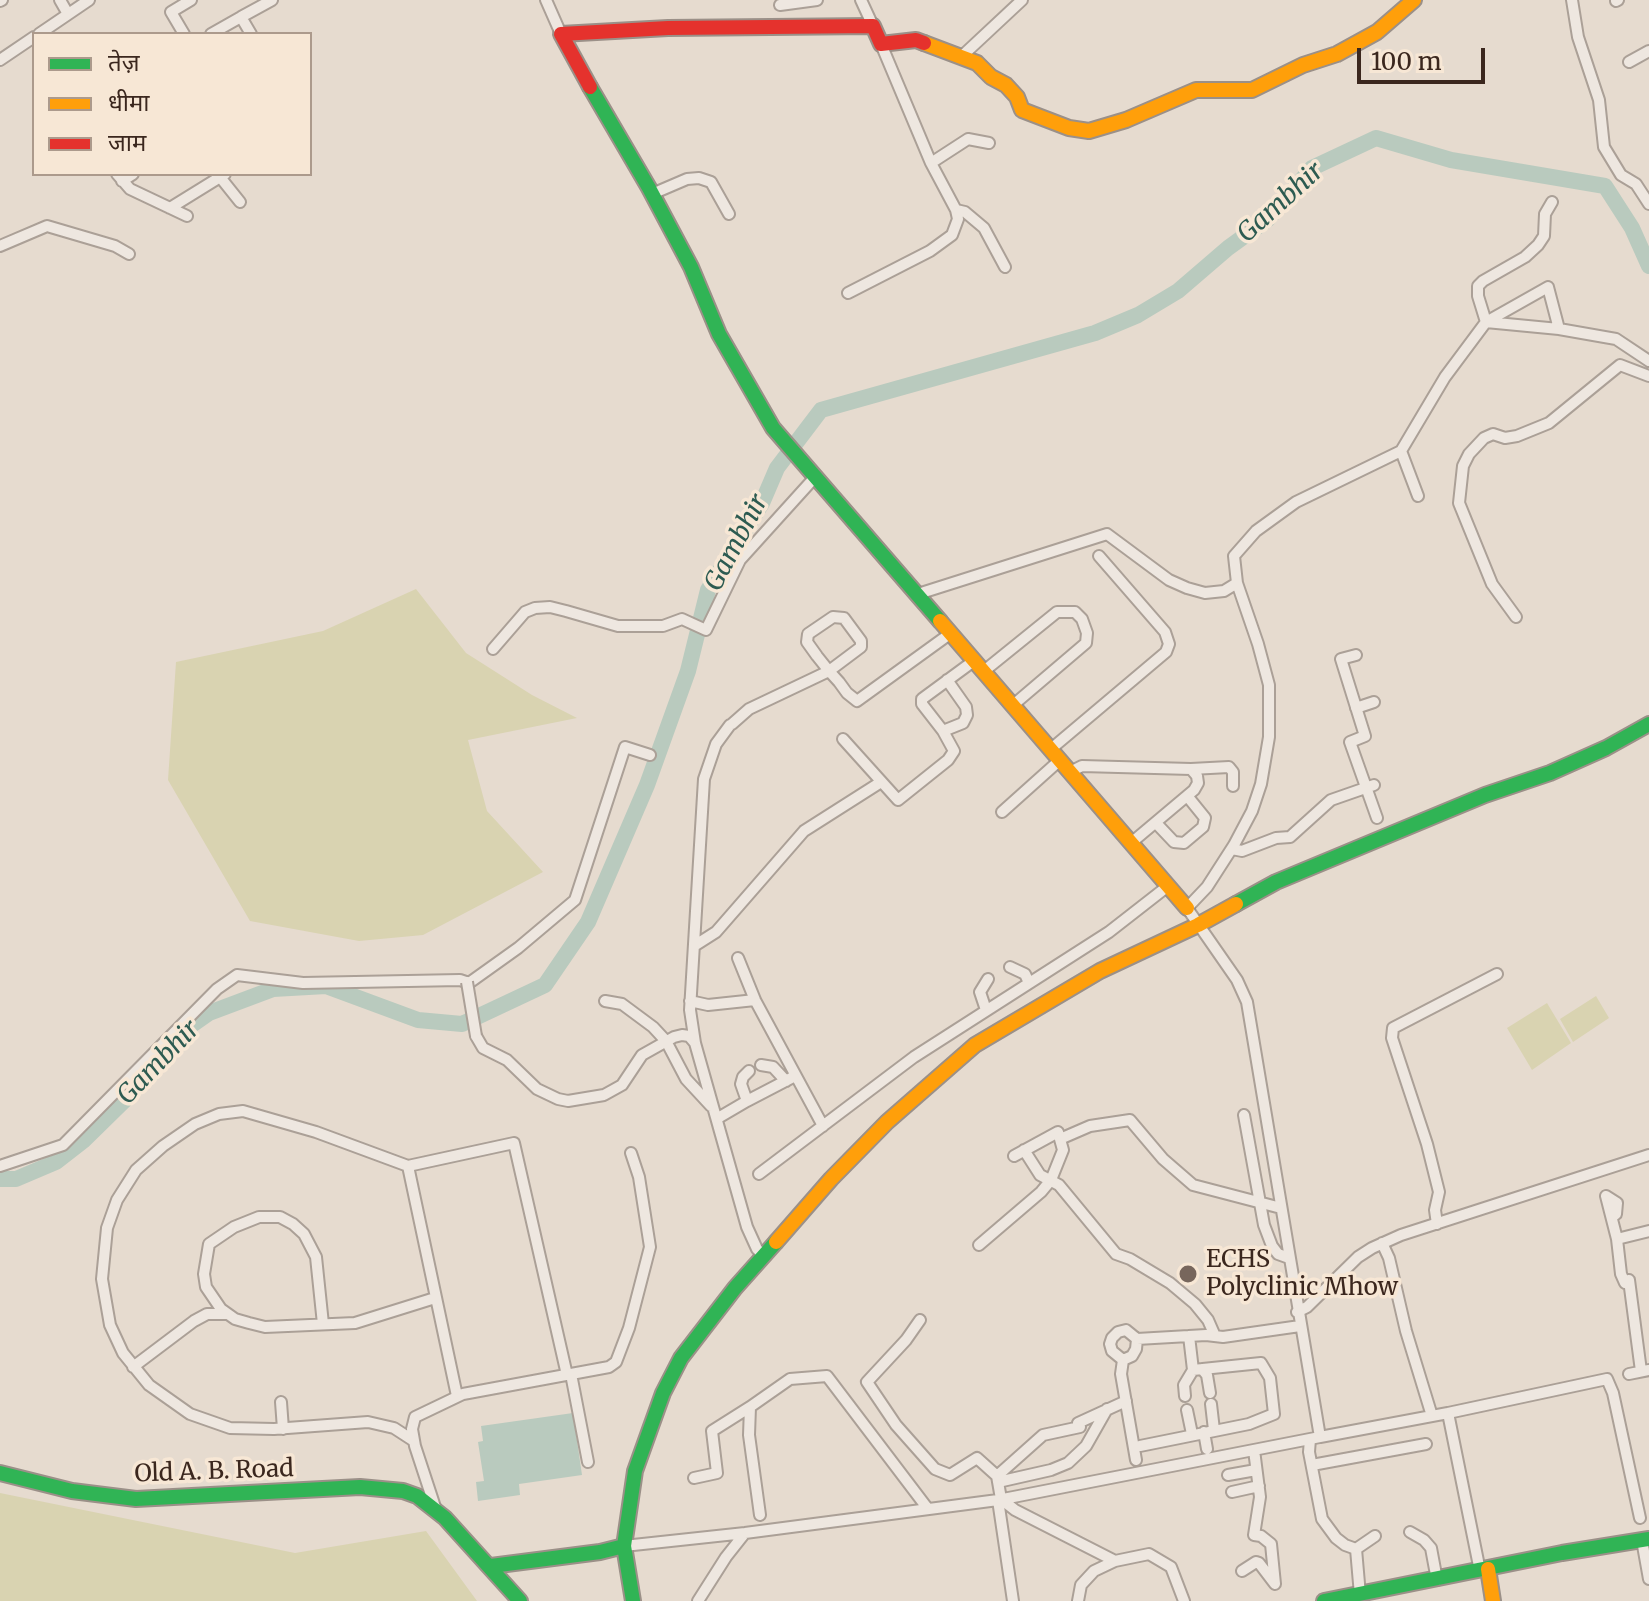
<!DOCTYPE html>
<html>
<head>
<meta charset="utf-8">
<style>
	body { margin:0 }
	#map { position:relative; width:1649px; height:1601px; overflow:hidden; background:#e6dbcf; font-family:Merriweather,"Noto Sans Devanagari",serif }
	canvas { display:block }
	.legend { position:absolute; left:32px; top:32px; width:280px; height:144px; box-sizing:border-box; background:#f7e7d5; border:2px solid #ac9a8c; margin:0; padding:10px 14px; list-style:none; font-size:24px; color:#3b271e }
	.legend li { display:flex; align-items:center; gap:16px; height:40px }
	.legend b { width:40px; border:2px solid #ac9a8c }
	.scale { position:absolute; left:1357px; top:48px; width:128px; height:36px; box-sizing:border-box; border:4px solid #3b271e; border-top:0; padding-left:10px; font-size:24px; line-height:28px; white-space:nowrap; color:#3b271e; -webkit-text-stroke:6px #f7e7d5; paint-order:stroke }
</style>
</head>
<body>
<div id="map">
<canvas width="1649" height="1601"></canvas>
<ul class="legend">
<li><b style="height:10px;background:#30b455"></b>तेज़</li>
<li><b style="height:10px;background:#ff9f0a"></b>धीमा</li>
<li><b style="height:10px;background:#e5322d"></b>जाम</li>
</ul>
<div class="scale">100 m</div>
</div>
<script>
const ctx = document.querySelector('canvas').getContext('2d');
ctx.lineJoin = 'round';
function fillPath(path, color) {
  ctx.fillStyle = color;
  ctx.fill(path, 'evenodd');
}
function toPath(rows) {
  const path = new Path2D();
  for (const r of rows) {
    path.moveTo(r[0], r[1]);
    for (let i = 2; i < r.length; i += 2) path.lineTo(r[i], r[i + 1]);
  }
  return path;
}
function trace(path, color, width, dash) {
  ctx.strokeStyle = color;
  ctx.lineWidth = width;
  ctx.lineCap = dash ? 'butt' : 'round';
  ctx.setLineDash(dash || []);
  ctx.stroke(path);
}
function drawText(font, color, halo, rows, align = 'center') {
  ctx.font = font + ' Merriweather,serif';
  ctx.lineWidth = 7;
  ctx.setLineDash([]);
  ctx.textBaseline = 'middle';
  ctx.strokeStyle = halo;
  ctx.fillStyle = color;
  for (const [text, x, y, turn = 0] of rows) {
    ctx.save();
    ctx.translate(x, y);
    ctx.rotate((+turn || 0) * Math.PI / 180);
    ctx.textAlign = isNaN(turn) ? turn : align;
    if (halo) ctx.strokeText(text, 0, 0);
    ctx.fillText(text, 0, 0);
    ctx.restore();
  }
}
fillPath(toPath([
	[416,589,466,653,532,695,577,718,468,740,487,811,543,872,423,935,359,941,250,921,168,780,176,662,323,631],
	[1596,996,1609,1018,1573,1042,1560,1019],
	[1547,1003,1571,1043,1532,1070,1507,1028],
	[0,1493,295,1553,426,1531,477,1601,0,1601]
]), '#d9d3b1');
fillPath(toPath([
	[573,1413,582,1475,519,1484,520,1495,478,1501,476,1482,484,1481,478,1442,483,1441,481,1426]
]), '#b9cabe');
trace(toPath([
	[0,1179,16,1179,56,1162,83,1141,133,1092,182,1032,209,1013,273,989,326,986,418,1020,462,1024,545,985,588,922,647,785,688,671,708,590,762,503,777,468,821,410,1095,333,1138,315,1178,291,1228,248,1268,219,1312,168,1376,138,1451,160,1605,186,1632,228,1649,266]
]), '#b9cabe', 16);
const street = toPath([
	[60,0,68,14],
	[546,0,561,34],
	[861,0,873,26],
	[1572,0,1578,37,1599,100,1604,147,1621,175,1636,184,1649,204],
	[0,1,2,0],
	[1616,1,1618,0],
	[780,5,817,0],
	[39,34,89,0],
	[184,34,171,12,191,0],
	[211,34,241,17],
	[251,34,241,17,272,0],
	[881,44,931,163,956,210,965,212,984,228,1005,267],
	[961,57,1022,0],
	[0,60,34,37],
	[1629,62,1649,51],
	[931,163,968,139,989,143],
	[117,174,130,189,187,216],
	[220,177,240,202],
	[122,181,133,174],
	[652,194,687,179,699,178,711,182,729,214],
	[1552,202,1545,214,1544,236,1538,245,1525,257,1483,281,1478,286,1478,296,1486,322,1548,287,1559,329],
	[170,208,225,174],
	[0,246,47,226,115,246,129,254],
	[848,293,930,251,952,235,958,219,956,210],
	[1401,451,1418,496],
	[918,594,1107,534,1169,580,1187,588,1205,593,1224,591,1237,583],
	[1516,617,1492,584,1459,503,1463,466,1469,454,1484,438,1493,434,1505,438,1517,436,1549,423,1620,365,1649,376],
	[493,649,525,612,535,608,550,607,566,611,618,626,663,626,682,619,706,630,740,560,816,476],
	[1356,655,1341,659,1365,736,1350,742,1377,818],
	[984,671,1057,612,1075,612,1082,619,1087,633,1086,643,1012,706],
	[947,680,966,707,967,715,963,723,943,731,922,704,922,699,975,660],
	[1356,708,1374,702],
	[732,724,749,709,829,671,861,647,861,641,844,618,833,617,808,634,807,642,817,656,829,671,839,682,847,693,857,701,951,633],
	[730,725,716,744,704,779,690,1010,695,1043,747,1227,757,1249,764,1256],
	[843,739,898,800,948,760,954,751,943,731],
	[1051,749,1166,652,1169,644,1165,632,1099,556],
	[1191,769,1229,767,1233,772,1233,786],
	[1070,772,1082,766,1191,769,1197,776,1198,783,1194,790,1131,843],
	[1002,812,1060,760],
	[1156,823,1174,842,1184,843,1203,827,1205,818,1188,797],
	[1232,849,1242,851,1276,838,1290,837,1331,800,1374,785],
	[694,946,716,932,804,831,881,782],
	[738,958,755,1000,823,1126],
	[1010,967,1025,974,1029,983],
	[605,1001,622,1004,653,1027,666,1041,686,1079,711,1106],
	[690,1001,708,1005,755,1000],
	[986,1010,980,992,988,979],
	[476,1036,483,1048,507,1060,537,1089,558,1099,568,1101,604,1095,622,1085,642,1055,674,1037,682,1035,689,1036,695,1043],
	[761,1065,773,1067,786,1081],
	[749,1071,743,1077,741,1084,747,1101,795,1076],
	[1244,1115,1264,1225,1272,1246,1278,1254,1289,1258],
	[718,1118,747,1101],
	[1060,1139,1090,1126,1130,1120,1163,1159,1193,1185,1281,1208],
	[1024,1150,1040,1175,1059,1185,1116,1254,1130,1259,1170,1283,1195,1304,1208,1320,1215,1336],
	[0,1166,63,1145,217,989,237,975,303,983,460,980,469,983,518,948,575,900,625,747,650,755],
	[408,1166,457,1396],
	[759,1174,914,1057,1109,932,1168,886],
	[1612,1217,1616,1214,1617,1203,1606,1196,1617,1239,1621,1274,1625,1283],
	[1437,1224,1435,1210,1439,1192,1427,1144,1392,1038,1393,1028,1497,974],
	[1617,1239,1649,1231],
	[1382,1243,1389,1258,1406,1331,1432,1416],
	[979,1245,1041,1192,1051,1180,1063,1150,1058,1132,1014,1156],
	[1629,1280,1641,1371],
	[1297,1312,1307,1307,1358,1257,1372,1248,1401,1235,1649,1155],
	[920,1320,906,1340,867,1382,896,1425,935,1469,950,1475,977,1458,997,1476,1001,1499,1015,1510,1115,1561],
	[323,1324,316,1257,304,1234,293,1224,280,1217,259,1217,234,1227,209,1244,204,1274,206,1287,221,1309,235,1319,249,1323,265,1327,355,1323,435,1298],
	[1137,1339,1136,1349,1132,1356,1123,1360,1112,1351,1110,1344,1112,1338,1118,1332,1126,1330,1137,1339,1206,1335,1223,1337,1300,1326],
	[1123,1360,1121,1374,1136,1460],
	[133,1367,194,1321,207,1314,226,1314],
	[1202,1369,1207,1375,1210,1393],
	[571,1374,588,1462],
	[1629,1374,1649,1370],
	[1185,1396,1184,1385,1193,1370,1189,1336],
	[281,1402,283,1429],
	[1211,1404,1214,1430],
	[1187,1410,1192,1434],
	[1448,1413,1607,1379,1613,1393,1640,1518],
	[1078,1423,1126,1401],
	[1204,1432,1207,1449],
	[1310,1439,1309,1452,1322,1519,1336,1538,1345,1545,1356,1549,1360,1595],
	[414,1441,394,1428,368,1422,274,1429,230,1428,190,1414,149,1385,123,1353,110,1325,102,1279,107,1228,117,1200,136,1170,163,1146,195,1124,219,1114,243,1111,316,1132,408,1166,514,1143,567,1375],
	[1140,1446,1249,1424,1274,1414,1270,1378,1261,1363,1193,1370],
	[1312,1465,1426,1444],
	[1228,1475,1256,1470],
	[997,1476,1043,1435,1080,1427],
	[694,1478,717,1473,712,1431,750,1407],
	[998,1482,1051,1470,1068,1463,1086,1446,1107,1409],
	[1232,1492,1259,1486],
	[998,1500,1013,1601],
	[436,1510,415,1446,412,1429,415,1417,463,1394,609,1367,616,1362,629,1328,650,1247,639,1177,631,1153],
	[760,1515,749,1435,750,1407,790,1379,827,1376,928,1509],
	[1410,1532,1424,1540,1431,1548,1437,1580],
	[1642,1540,1649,1579],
	[624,1546,745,1533,998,1500,1320,1437],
	[1356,1549,1375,1536],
	[1242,1571,1256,1562,1259,1563,1275,1584,1271,1544,1261,1536,1254,1535,1260,1497,1254,1450],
	[1480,1571,1448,1413,1320,1437,1247,1002,1237,980,1187,908,1207,887,1234,845,1252,811,1261,784,1269,737,1269,685,1258,644,1237,583,1234,556,1256,531,1296,502,1401,451,1445,377,1486,322,1559,329,1616,339,1649,361],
	[698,1601,726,1557,745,1533],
	[1078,1601,1081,1585,1094,1571,1115,1561,1149,1554,1171,1567,1184,1601]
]);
const fast = toPath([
	[590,87,649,188,691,267,719,334,773,428,940,621],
	[1236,904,1276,882,1485,795,1550,773,1606,748,1649,724],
	[0,1473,72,1491,136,1499,360,1487,403,1491,417,1496,445,1518,520,1601],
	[491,1566,600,1552,624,1546],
	[633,1601,624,1546,635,1471,663,1393,681,1358,735,1288,776,1242],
	[1324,1601,1562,1553,1649,1539]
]);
const slow = toPath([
	[924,43,977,63,991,77,1006,85,1017,97,1022,110,1069,128,1089,131,1126,120,1196,90,1252,90,1303,65,1337,54,1377,32,1414,0],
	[940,621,1187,908],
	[776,1242,831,1179,887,1122,975,1045,1100,971,1198,925,1236,904],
	[1488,1569,1493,1601]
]);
const jam = toPath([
	[590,87,561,34,668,28,873,26,881,44,916,40,924,43]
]);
trace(street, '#aba097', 14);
trace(fast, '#9b9088', 18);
trace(slow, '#9b9088', 18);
trace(jam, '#9b9088', 18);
trace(street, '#eee7e0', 10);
trace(fast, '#30b455', 14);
trace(slow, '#ff9f0a', 14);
trace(jam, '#e5322d', 14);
const streetBridge = toPath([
	[467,982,476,1036]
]);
trace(streetBridge, '#aba097', 14, []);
trace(streetBridge, '#eee7e0', 10);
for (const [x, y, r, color] of [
	[1188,1274,10,"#77665c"]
]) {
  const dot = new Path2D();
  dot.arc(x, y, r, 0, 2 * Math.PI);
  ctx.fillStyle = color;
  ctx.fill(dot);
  trace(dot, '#f7e7d5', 3);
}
drawText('24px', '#3b271e', '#f7e7d5', [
	["ECHS",1206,1260],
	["Polyclinic Mhow",1206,1288]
], 'left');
drawText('24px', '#3b271e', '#f7e7d5', [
	["Old A. B. Road",214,1472,-2]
]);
drawText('italic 26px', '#2d5b51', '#f7e7d5', [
	["Gambhir",1281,203,-42],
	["Gambhir",737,543,-62],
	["Gambhir",159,1063,-46]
]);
</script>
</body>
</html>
